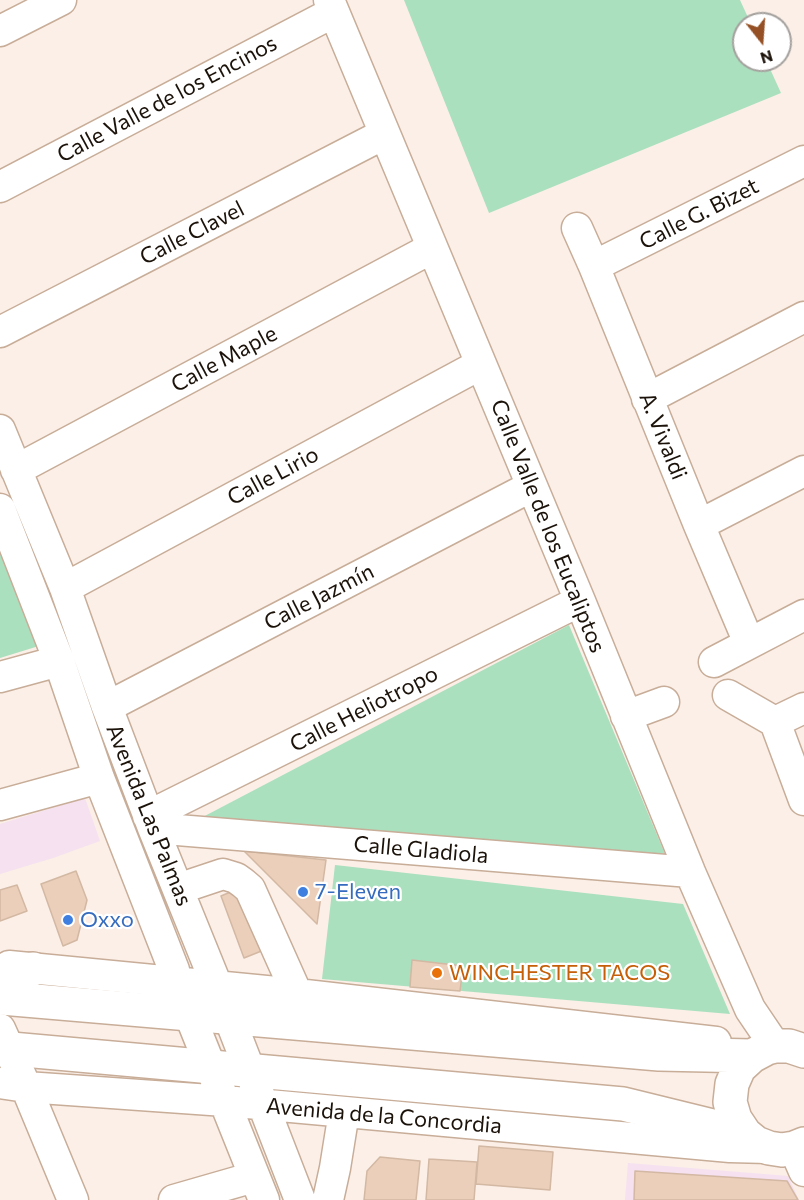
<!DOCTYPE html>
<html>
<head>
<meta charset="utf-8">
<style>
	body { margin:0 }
	#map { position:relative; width:804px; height:1200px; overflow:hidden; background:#fbefe7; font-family:Commissioner,sans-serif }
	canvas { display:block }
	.north { position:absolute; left:732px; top:12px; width:60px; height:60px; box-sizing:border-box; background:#fff; border:2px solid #a4a09d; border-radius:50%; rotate:163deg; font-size:16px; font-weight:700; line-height:24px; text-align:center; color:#1b120a }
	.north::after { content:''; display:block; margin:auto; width:21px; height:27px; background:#955125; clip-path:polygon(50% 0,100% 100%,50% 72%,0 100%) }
</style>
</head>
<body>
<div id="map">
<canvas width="804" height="1200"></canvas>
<div class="north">N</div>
</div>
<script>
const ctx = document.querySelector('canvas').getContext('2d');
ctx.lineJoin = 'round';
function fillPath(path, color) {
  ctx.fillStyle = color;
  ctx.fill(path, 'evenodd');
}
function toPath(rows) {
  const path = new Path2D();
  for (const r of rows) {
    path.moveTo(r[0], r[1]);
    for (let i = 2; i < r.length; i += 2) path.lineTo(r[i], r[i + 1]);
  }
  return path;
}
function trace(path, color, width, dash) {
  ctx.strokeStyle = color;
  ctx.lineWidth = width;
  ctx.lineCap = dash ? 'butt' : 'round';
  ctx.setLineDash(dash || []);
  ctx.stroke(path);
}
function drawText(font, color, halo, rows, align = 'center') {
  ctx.font = font + ' Commissioner,sans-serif';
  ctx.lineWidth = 4.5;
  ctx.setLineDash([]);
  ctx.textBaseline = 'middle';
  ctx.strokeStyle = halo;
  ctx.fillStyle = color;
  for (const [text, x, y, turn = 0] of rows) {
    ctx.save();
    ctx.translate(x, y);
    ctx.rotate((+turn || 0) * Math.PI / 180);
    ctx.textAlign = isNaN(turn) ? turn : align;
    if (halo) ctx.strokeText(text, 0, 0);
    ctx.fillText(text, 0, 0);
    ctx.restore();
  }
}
fillPath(toPath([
	[85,798,100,841,53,858,0,874,0,824],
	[628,1163,788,1176,799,1200,625,1200]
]), '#f5e1f0');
fillPath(toPath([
	[404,0,740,0,751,24,744,24,744,60,766,60,781,93,489,213],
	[0,542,42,645,0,658],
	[569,625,665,854,199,819],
	[335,865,683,904,730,1014,322,979]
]), '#aae0be');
const building = toPath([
	[244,851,326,860,317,924,244,851],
	[76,871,87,900,77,940,63,946,41,884,76,871],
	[17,885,27,911,0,921,0,890,17,885],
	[240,888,264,950,244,958,221,896,240,888],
	[412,960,463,966,460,991,410,987,412,960],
	[479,1146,553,1152,550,1190,476,1184,479,1146],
	[380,1157,420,1161,416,1200,364,1200,367,1171,380,1157],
	[429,1159,477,1162,474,1200,426,1200,429,1159],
	[635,1171,787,1181,798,1200,634,1200,635,1171]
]);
fillPath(building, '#ebcfba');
trace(building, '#d3b8a3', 1.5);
const minor = toPath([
	[329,0,580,601,690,872,750,1009,775,1046],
	[0,31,61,0],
	[0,187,334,12],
	[577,228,594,266,699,525,749,643],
	[594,266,804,161],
	[0,332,384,134],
	[647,399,804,317],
	[0,430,65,588,107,707,153,828,217,986,300,1200],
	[16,470,432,248],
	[0,509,59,661,99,778,174,970,177,983,264,1200],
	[699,525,804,471],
	[65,588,481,364],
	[714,662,804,615],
	[0,677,59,661],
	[728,695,775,722],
	[107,707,532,486],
	[626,716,664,702],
	[775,722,804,800],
	[775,722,804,708],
	[0,805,99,778],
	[148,816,580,601],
	[153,828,690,872],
	[178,889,223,874,236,878,243,883,250,889,297,994],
	[9,966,297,994,716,1042],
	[0,1029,26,1087,73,1200],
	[0,1083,26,1087,225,1101,730,1147,768,1148],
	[794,1148,804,1171],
	[174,1200,254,1177],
	[328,1200,335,1168,344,1112]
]);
const major = toPath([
	[0,975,33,969],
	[0,998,659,1054,752,1056],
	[0,1048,623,1104,745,1134],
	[804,1051,789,1046,775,1046,767,1048,752,1056,739,1068,732,1084,730,1102,735,1119,745,1134,756,1143,769,1148,782,1150,794,1148,804,1144]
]);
trace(minor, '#c8ad98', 33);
trace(major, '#c8ad98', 36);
trace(minor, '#fff', 30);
trace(major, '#fff', 33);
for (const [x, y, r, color] of [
	[303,892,6,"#3f7fe0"],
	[68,920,6,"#3f7fe0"],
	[437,973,6,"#e8710a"]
]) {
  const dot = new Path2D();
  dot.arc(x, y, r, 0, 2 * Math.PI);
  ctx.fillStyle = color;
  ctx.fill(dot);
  trace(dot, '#fff', 2);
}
drawText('22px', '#1b120a', '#fff', [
	["Calle Valle de los Encinos",167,99,-28],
	["Calle G. Bizet",699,214,-27],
	["Calle Clavel",192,233,-27],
	["Calle Maple",224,359,-28],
	["A. Vivaldi",663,436,68],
	["Calle Lirio",273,476,-28],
	["Calle Valle de los Eucaliptos",548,526,68],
	["Calle Jazmín",319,597,-27],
	["Calle Heliotropo",364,709,-27],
	["Avenida Las Palmas",149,815,68],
	["Calle Gladiola",421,850,5],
	["Avenida de la Concordia",384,1116,5]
]);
drawText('22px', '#366cbe', '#fff', [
	["7-Eleven",315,892],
	["Oxxo",80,920]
], 'left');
drawText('22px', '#c56008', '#fff', [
	["WINCHESTER TACOS",449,973]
], 'left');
</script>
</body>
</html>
